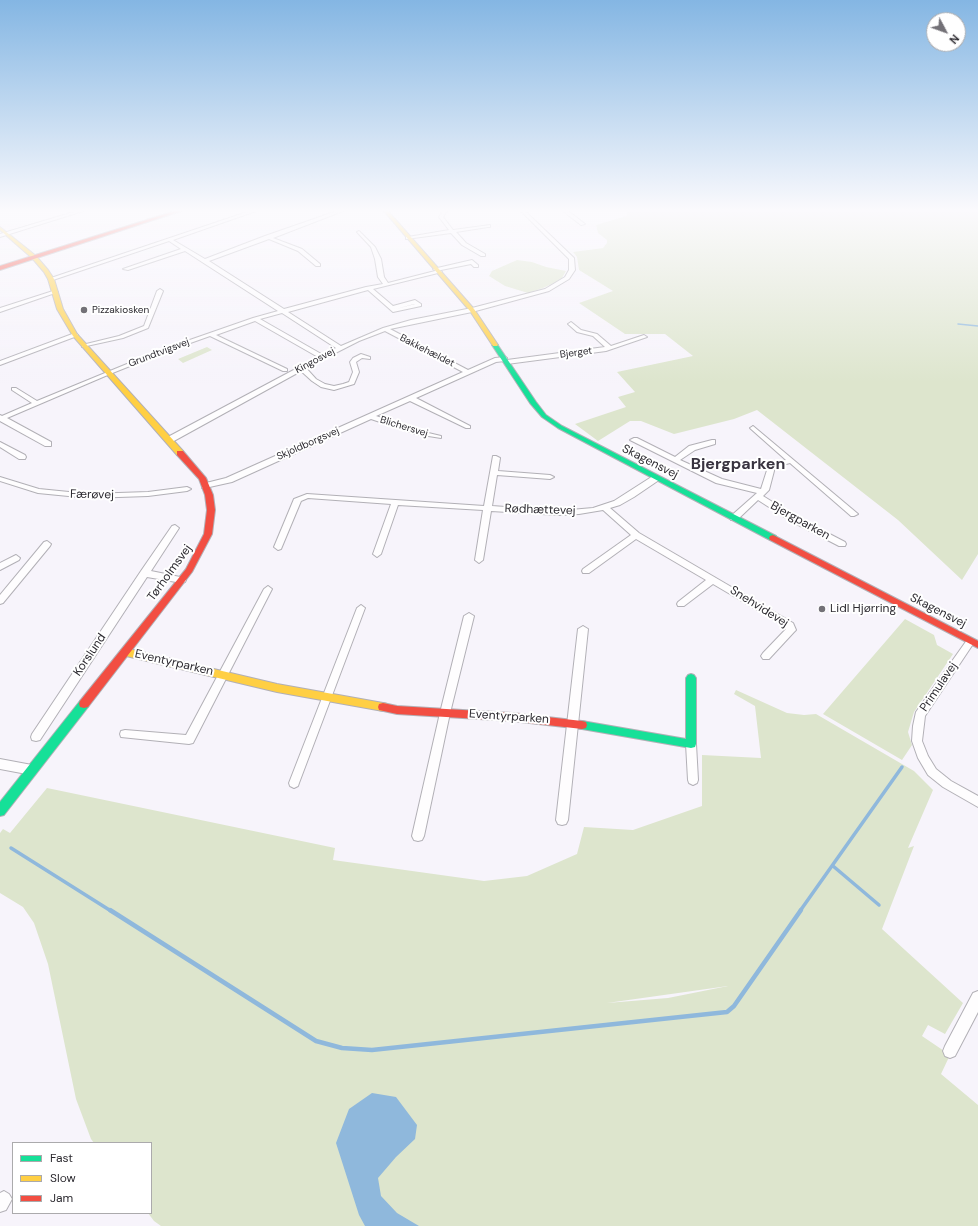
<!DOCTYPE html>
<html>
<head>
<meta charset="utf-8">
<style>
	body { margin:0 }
	#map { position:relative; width:978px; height:1226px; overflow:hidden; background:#f7f4fb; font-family:"DM Sans",sans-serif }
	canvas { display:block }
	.legend { position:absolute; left:12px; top:1142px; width:140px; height:72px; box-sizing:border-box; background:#fff; border:1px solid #abaaac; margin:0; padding:5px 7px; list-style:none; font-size:12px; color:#2c2a30 }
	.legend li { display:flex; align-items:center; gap:8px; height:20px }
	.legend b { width:20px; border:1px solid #abaaac }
	.north { position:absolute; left:926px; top:12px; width:40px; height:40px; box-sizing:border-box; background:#fff; border:1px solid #abaaac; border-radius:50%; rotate:131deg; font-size:11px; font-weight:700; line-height:16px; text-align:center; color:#2c2a30 }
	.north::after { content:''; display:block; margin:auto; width:14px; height:18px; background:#737177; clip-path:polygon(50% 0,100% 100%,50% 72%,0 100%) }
</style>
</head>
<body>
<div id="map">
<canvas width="978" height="1226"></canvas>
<ul class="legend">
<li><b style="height:5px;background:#16e098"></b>Fast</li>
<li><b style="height:5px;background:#ffcf43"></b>Slow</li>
<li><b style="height:5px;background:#f24e42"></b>Jam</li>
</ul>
<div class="north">N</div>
</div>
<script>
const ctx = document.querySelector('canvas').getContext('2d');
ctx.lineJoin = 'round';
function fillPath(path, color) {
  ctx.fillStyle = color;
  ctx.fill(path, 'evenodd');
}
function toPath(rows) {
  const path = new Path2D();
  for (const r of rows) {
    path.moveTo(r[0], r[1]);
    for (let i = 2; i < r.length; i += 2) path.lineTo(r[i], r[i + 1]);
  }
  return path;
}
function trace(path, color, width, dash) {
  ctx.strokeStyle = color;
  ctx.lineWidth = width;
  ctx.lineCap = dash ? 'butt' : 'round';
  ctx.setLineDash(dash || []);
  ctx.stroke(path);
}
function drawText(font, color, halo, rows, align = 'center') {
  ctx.font = font + ' "DM Sans",sans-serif';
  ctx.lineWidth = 4;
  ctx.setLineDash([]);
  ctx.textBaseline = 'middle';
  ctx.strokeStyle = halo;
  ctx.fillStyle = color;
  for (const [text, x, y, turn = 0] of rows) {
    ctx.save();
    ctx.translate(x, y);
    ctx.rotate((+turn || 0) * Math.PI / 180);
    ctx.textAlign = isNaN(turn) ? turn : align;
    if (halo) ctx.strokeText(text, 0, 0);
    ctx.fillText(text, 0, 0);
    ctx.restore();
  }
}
fillPath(toPath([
	[627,211,978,211,978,554,962,580,898,520,757,410,734,419,674,434,641,421,630,421,598,441,575,424,626,407,618,397,635,392,617,372,693,356,665,334,625,334,579,303,613,291,579,270,577,257,573,252,603,248,607,243,607,240,598,233,596,225,627,216],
	[517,260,532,262,546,267,566,271,562,278,554,283,543,288,528,293,505,286,489,276,492,271],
	[207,347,212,350,183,363,178,359],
	[905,619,934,635,937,645,953,654,914,712,908,732,912,745,902,760,823,714],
	[736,690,787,713,804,715,816,714,914,771,933,790,908,848,914,846,882,929,963,1003,945,1034,928,1025,922,1036,950,1055,941,1074,978,1105,978,1226,161,1226,154,1221,148,1213,151,1213,151,1143,94,1143,91,1139,76,1099,48,964,34,923,23,907,0,893,0,833,3,829,10,833,47,788,335,848,333,860,484,881,527,876,577,854,584,827,633,830,702,806,702,755,761,758,755,706,734,694],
	[728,986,668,998,607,1003]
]), '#dde5cd');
fillPath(toPath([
	[372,1093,396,1097,417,1125,415,1139,396,1157,378,1178,381,1196,397,1213,419,1226,365,1226,359,1215,336,1143,349,1109]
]), '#8fb8dc');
trace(toPath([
	[958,324,978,326]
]), '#8fb8dc', 1.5);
trace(toPath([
	[11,848,111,911],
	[833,866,879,905],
	[800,911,902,767]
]), '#8fb8dc', 3.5);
trace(toPath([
	[110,910,316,1041,342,1048,372,1050,727,1012,734,1006,801,910]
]), '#8fb8dc', 4.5);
const street = toPath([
	[77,211,83,211,0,237,0,234,77,211],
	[250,211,256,211,173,240,205,259,265,236,337,211,343,211,273,238,302,249,320,264,320,266,316,266,298,251,269,239,209,261,284,309,366,287,383,284,378,277,375,259,371,247,357,232,359,231,375,247,381,259,384,277,388,283,439,270,442,272,373,289,393,306,415,300,421,304,421,306,393,312,368,290,288,312,341,346,383,328,411,320,472,308,545,289,565,277,569,270,569,259,521,211,525,211,574,258,575,270,569,279,549,291,472,312,390,329,468,370,495,358,505,357,507,358,507,360,605,347,593,336,577,332,568,324,571,322,581,330,597,334,611,346,644,335,647,337,606,351,507,364,505,363,505,361,496,362,416,398,470,426,470,428,466,428,410,401,376,416,420,431,441,436,441,438,416,434,371,419,232,482,205,488,202,488,202,484,226,478,463,372,385,331,359,341,306,368,316,379,325,384,334,386,343,384,349,382,353,372,350,362,353,358,361,354,370,357,370,359,362,358,356,362,359,372,354,384,334,390,321,387,312,381,301,371,172,442,166,442,166,438,318,357,255,321,216,335,287,369,287,371,283,371,210,336,165,352,110,374,7,418,51,442,51,446,45,446,0,421,0,415,2,416,32,403,12,390,12,388,16,388,37,401,161,350,253,318,278,311,185,251,128,270,123,269,181,249,169,241,53,280,48,279,250,211],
	[414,304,415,304,396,309,414,304],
	[282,313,336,348,323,355,260,319,282,313],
	[443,211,447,211,443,217,453,230,490,225,490,227,488,227,456,232,466,243,485,254,485,256,481,256,462,245,451,233,406,239,406,237,408,237,449,230,439,217,443,211],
	[563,211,568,211,585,224,581,225,563,211],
	[472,260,478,265,478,267,474,267,471,264,436,271,433,269,472,260],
	[160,289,163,291,148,328,123,338,82,347,82,345,119,336,144,326,157,291,160,289],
	[53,291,58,292,0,312,0,308,53,291],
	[75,333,78,335,77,336,0,365,0,361,75,333],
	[753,426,858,514,854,516,851,516,790,463,775,467,769,490,763,496,795,516,845,542,846,544,845,546,839,546,789,520,758,500,737,520,731,520,730,518,731,516,757,493,716,483,630,440,634,438,637,438,675,457,689,446,712,440,715,440,715,444,695,450,680,460,722,479,761,489,769,464,786,460,751,429,750,428,753,426],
	[0,442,25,455,26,457,25,459,19,459,0,447,0,442],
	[493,456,496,456,500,458,498,471,550,475,554,477,550,479,497,475,492,506,559,511,593,508,614,501,653,476,659,476,659,480,634,497,620,505,610,508,639,533,793,623,796,630,794,632,769,659,763,659,761,656,763,653,786,629,786,627,713,584,684,606,678,606,677,604,678,602,706,580,636,539,589,573,583,573,582,571,583,569,631,535,603,510,579,514,559,515,491,511,483,560,479,563,475,560,483,510,398,505,381,554,377,557,373,554,391,504,308,498,301,501,281,549,278,550,274,547,294,499,307,494,484,506,493,456],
	[0,477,39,489,89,494,148,492,187,487,191,489,187,491,148,496,89,498,38,493,0,481,0,477],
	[175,525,179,528,151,571,185,578,186,580,185,582,182,583,147,577,40,740,36,741,32,740,31,737,32,734,141,571,172,526,175,525],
	[47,541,51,544,50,546,3,603,0,604,0,595,44,542,47,541],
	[16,555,20,558,19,560,0,570,0,563,16,555],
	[268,586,272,589,193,743,189,744,121,737,120,734,121,731,125,730,186,735,264,589,268,586],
	[361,605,365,608,299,783,298,786,294,788,290,786,289,783,357,608,361,605],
	[469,613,474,616,450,713,424,836,422,840,418,841,414,840,412,836,440,713,464,616,469,613],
	[583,626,588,629,568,820,566,824,562,825,558,824,556,820,578,629,583,626],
	[970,639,973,640,975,642,973,644,925,716,922,741,928,756,936,769,951,781,978,796,978,807,943,787,928,775,918,758,912,741,913,726,916,712,967,640,970,639],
	[691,740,695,741,696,744,698,780,697,783,693,785,689,783,688,780,686,744,687,741,691,740],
	[0,759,32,765,36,767,37,770,36,773,32,775,0,769,0,759],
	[978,991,978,1012,955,1056,950,1058,945,1056,943,1051,945,1046,973,993,978,991],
	[4,1191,9,1194,12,1199,6,1210,0,1212,0,1193,4,1191]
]);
const fast = toPath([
	[493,344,497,344,536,402,546,415,562,426,776,536,777,538,776,540,770,540,558,428,542,417,530,403,492,345,493,344],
	[691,674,694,675,696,678,696,744,695,747,691,748,582,729,578,728,577,725,578,722,582,721,686,739,686,678,688,675,691,674],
	[84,700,88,701,89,704,88,707,4,815,0,816,0,802,80,701,84,700]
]);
const slow = toPath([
	[384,211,388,211,474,309,498,345,497,346,493,346,470,311,384,211],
	[0,227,36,256,48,270,54,279,63,309,77,334,183,451,183,455,177,455,73,336,57,309,48,279,44,272,32,258,0,230,0,227],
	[125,648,277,684,383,703,387,704,388,707,387,710,383,711,277,692,122,655,120,652,122,649,125,648]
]);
const jam = toPath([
	[175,211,181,211,0,270,0,266,175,211],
	[177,451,183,451,206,478,213,495,215,510,212,534,192,572,88,707,84,708,80,707,79,704,80,701,186,569,204,534,207,510,205,495,199,479,177,455,177,451],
	[773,535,978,641,978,648,770,540,769,538,770,536,773,535],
	[383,703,397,706,512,713,582,721,586,722,587,725,586,728,582,729,512,721,397,714,379,710,378,707,379,704,383,703]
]);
trace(street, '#b2b0b6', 2);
trace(fast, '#b2b0b6', 2);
trace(slow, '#b2b0b6', 2);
trace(jam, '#b2b0b6', 2);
fillPath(street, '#fefdfe');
fillPath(fast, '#16e098');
fillPath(slow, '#ffcf43');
fillPath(jam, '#f24e42');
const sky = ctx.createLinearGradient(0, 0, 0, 383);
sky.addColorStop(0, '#84b6e3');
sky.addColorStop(0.55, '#fbfafd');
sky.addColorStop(1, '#fbfafd00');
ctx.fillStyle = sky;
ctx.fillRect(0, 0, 978, 383);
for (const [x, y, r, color] of [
	[84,310,4,"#737177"],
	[822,609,4,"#737177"]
]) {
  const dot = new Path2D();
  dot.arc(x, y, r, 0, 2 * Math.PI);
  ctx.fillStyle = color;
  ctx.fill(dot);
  trace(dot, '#fff', 1.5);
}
drawText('10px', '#2c2a30', '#fff', [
	["Pizzakiosken",92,310]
], 'left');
drawText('10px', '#2c2a30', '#fff', [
	["Bakkehældet",427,351,27],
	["Grundtvigsvej",159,353,-21],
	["Bjerget",576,353,-8],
	["Kingosvej",315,361,-28],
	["Blichersvej",404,427,17],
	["Skjoldborgsvej",308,444,-24]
]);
drawText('12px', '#2c2a30', '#fff', [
	["Skagensvej",650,462,27],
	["Færøvej",92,495,1],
	["Rødhættevej",540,510,2],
	["Bjergparken",800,521,29],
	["Tørholmsvej",170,573,-54],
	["Snehvidevej",759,607,32],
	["Skagensvej",938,611,27],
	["Korslund",90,655,-56],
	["Eventyrparken",174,663,13],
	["Primulavej",939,687,-56],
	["Eventyrparken",509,717,4]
]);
drawText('12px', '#2c2a30', '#fff', [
	["Lidl Hjørring",830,609]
], 'left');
drawText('bold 16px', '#393440', '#fff', [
	["Bjergparken",738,465]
]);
</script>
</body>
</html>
